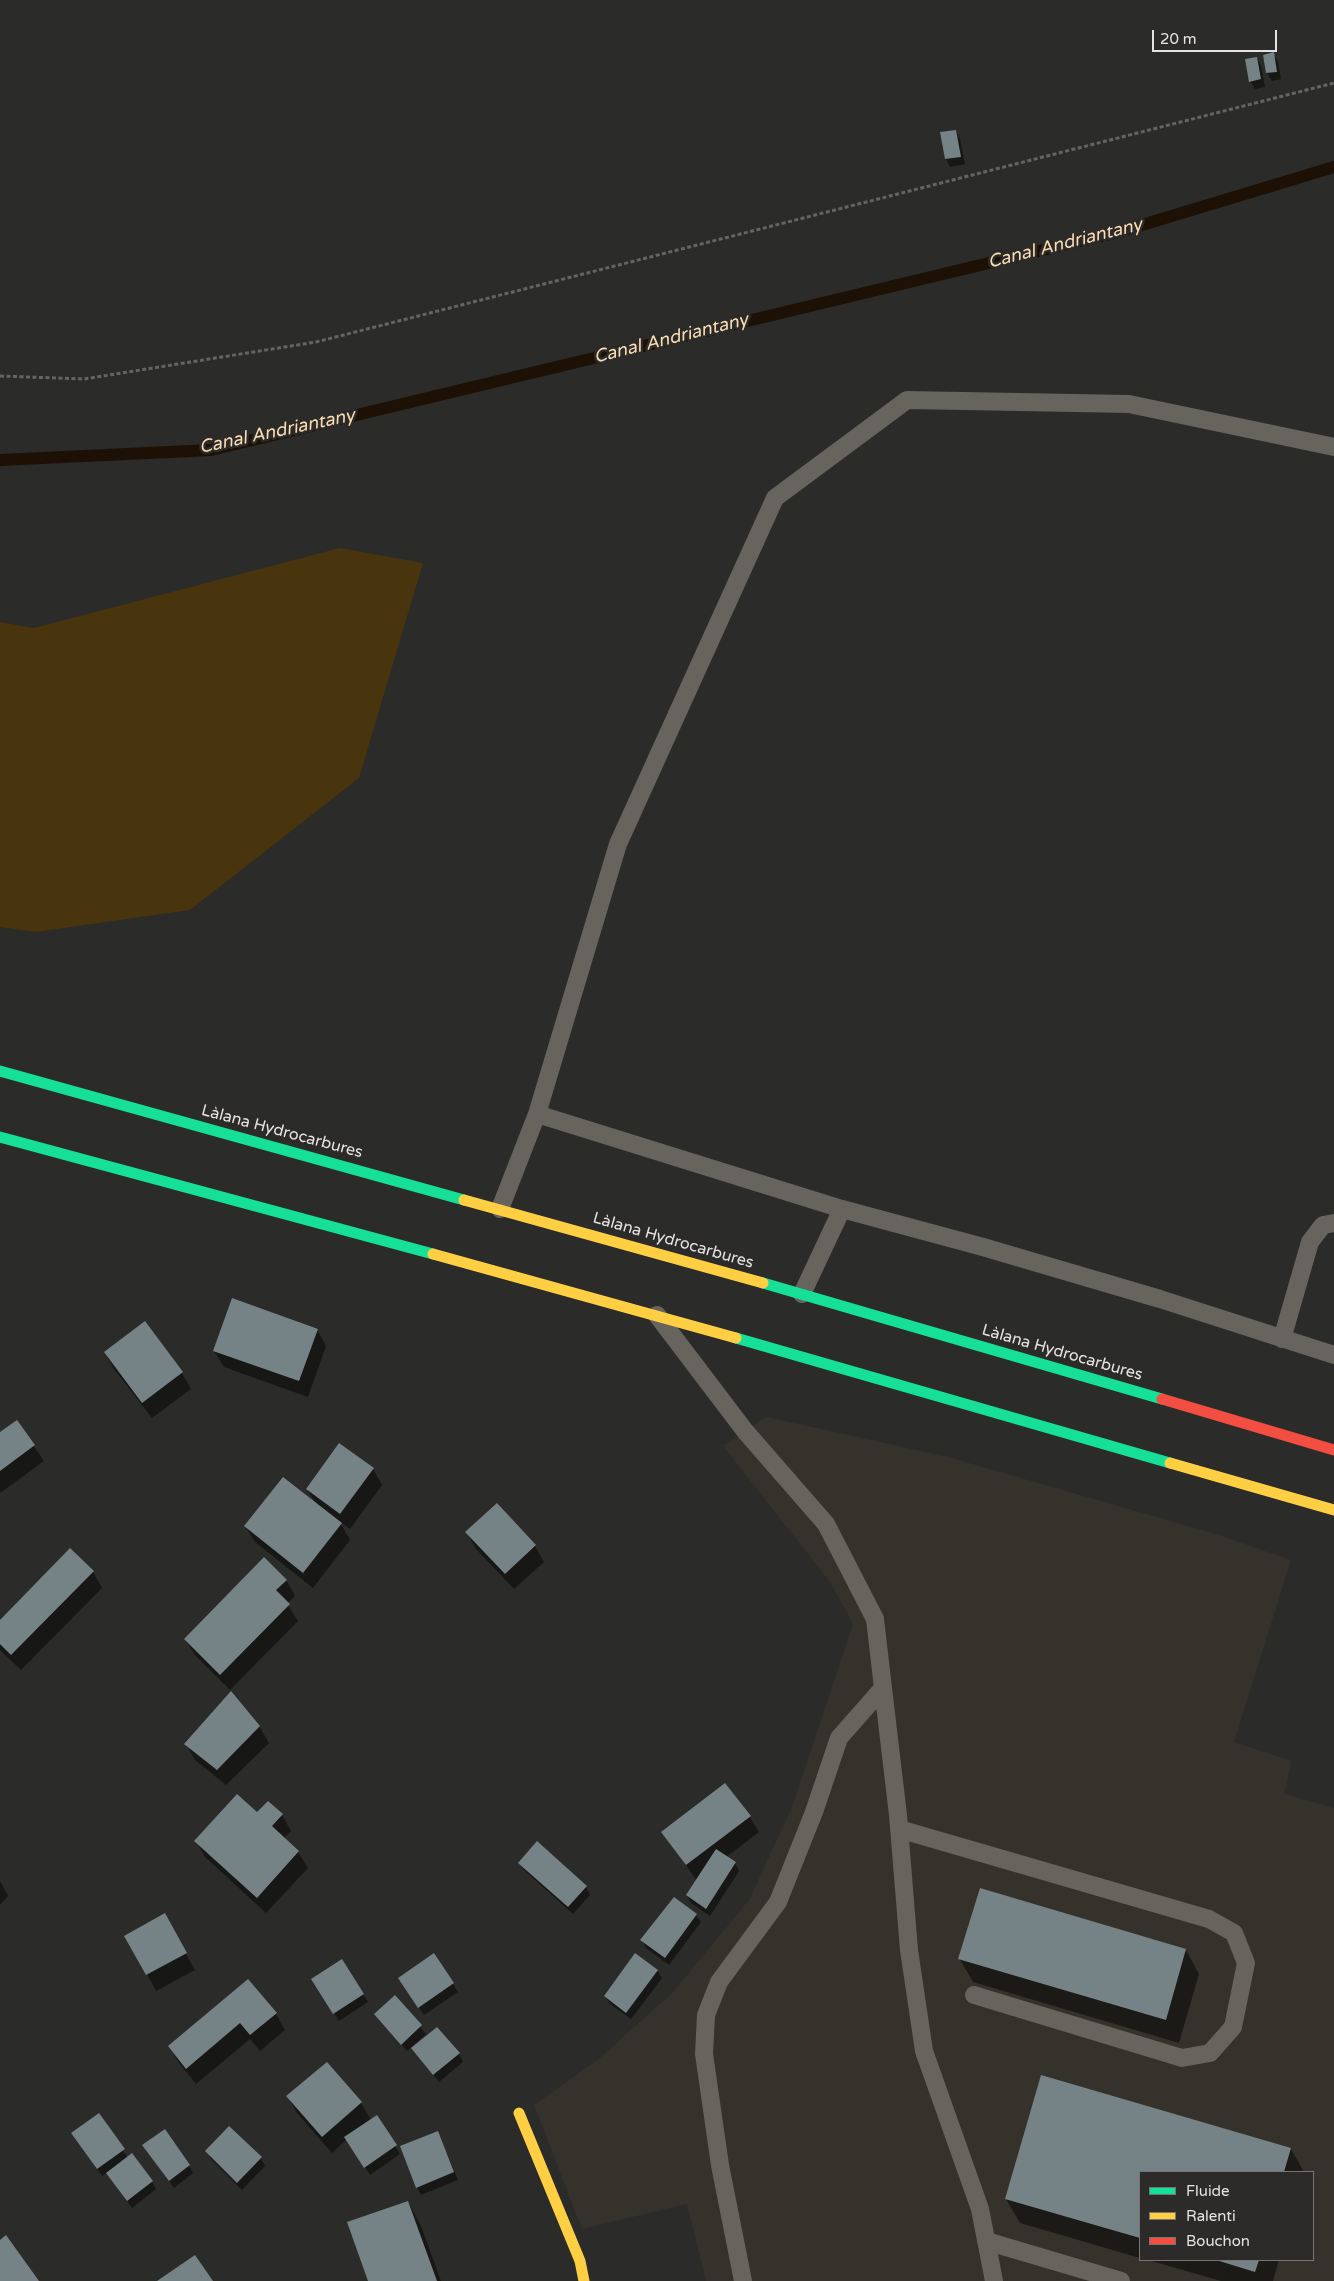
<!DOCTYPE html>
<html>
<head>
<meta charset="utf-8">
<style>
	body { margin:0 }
	#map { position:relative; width:1334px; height:2281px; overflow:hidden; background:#2b2b2a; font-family:"Varela Round",sans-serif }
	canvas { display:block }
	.legend { position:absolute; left:1139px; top:2171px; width:175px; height:90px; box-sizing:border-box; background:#2c2b29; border:1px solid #767573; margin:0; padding:6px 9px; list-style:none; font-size:15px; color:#e4e3e1 }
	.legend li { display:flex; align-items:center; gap:10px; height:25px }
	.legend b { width:25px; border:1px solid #767573 }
	.scale { position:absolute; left:1152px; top:30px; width:125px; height:22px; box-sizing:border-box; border:2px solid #e4e3e1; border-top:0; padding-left:6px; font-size:15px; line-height:18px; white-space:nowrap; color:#e4e3e1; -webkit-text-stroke:4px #2c2b29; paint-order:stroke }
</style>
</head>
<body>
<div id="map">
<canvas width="1334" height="2281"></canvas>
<ul class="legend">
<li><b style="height:6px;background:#16e098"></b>Fluide</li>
<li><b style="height:6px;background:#ffcf43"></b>Ralenti</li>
<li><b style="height:6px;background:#f24e42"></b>Bouchon</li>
</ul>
<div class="scale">20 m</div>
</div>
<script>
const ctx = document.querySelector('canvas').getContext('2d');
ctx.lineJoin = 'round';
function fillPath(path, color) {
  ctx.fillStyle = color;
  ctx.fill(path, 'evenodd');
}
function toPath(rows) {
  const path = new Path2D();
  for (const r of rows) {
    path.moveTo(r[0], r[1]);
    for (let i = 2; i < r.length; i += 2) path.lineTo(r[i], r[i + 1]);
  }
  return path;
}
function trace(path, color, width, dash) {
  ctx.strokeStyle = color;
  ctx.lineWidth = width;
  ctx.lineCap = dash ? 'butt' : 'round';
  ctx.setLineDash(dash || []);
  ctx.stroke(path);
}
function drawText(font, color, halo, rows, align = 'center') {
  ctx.font = font + ' "Varela Round",sans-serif';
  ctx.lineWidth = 5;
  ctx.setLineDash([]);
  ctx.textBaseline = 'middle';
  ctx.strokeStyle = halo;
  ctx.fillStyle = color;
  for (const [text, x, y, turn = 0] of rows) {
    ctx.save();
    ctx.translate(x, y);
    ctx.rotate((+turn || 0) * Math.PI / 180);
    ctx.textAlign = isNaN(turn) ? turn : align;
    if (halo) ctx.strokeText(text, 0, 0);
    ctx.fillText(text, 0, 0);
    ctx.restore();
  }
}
fillPath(toPath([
	[767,1417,948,1457,1216,1534,1291,1560,1234,1742,1292,1761,1284,1794,1334,1808,1334,2281,706,2281,687,2204,582,2229,534,2105,601,2057,674,1991,749,1900,792,1807,853,1624,830,1582,723,1446],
	[1140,2172,1313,2172,1313,2260,1140,2260]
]), '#35322b');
fillPath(toPath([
	[340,548,423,563,359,778,190,910,36,932,0,927,0,622,34,628]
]), '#48340d');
fillPath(toPath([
	[1273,54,1278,61,1281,79,1272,81,1267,73],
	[1257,58,1261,66,1265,87,1255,89,1250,81],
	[956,131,960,139,965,164,950,167,946,159,942,133],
	[317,1330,326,1346,308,1397,224,1367,214,1351],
	[105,1353,182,1373,191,1389,152,1418,114,1369],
	[17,1422,44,1461,0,1493,0,1434],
	[373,1469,382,1485,350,1529,340,1522,350,1540,313,1588,255,1542,245,1526,316,1504,307,1489],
	[497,1505,535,1546,544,1562,514,1589,476,1549,467,1533],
	[93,1572,102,1588,21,1670,0,1650,0,1622],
	[286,1580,295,1596,287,1604,298,1621,230,1690,195,1655,185,1639],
	[259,1726,269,1743,226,1785,195,1760,186,1744],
	[258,1814,282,1815,291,1831,284,1838,298,1852,308,1868,266,1913,205,1857,196,1841],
	[749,1816,759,1832,726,1857,735,1863,739,1871,710,1916,691,1903,687,1895,697,1881,663,1832],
	[519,1863,586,1887,590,1895,573,1914,524,1870],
	[0,1881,8,1896,0,1905],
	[164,1915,195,1970,156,1991,126,1936],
	[696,1915,701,1922,669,1965,646,1948,642,1940],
	[1186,1950,1199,1974,1179,2043,973,1982,959,1958],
	[434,1955,458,1992,424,2015,404,1986],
	[657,1970,662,1978,631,2019,610,2004,605,1996],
	[248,1981,276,2014,285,2030,260,2051,250,2039,196,2084,179,2063,170,2047],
	[317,1987,363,1994,368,2002,339,2021],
	[395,1997,426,2034,407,2051,375,2014],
	[413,2049,459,2054,463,2062,439,2082],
	[327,2063,361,2103,371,2120,376,2117,400,2154,370,2175,347,2139,332,2153,297,2113,288,2097],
	[1041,2077,1291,2149,1304,2172,1140,2172,1140,2258,1020,2223,1006,2199],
	[98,2115,128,2158,152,2182,156,2189,132,2208,107,2173,102,2176,77,2141],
	[438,2132,458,2180,421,2195,417,2187],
	[207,2151,261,2158,265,2166,242,2190,211,2159],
	[149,2153,189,2166,193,2173,174,2188],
	[408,2202,421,2226,441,2281,370,2281],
	[1148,2260,1279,2260,1273,2281,1221,2281]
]), '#0007');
trace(toPath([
	[0,460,211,450,1122,231,1334,167]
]), '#1c1104', 12);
fillPath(toPath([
	[1274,52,1277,72,1266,73,1263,55],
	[1257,57,1261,79,1249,82,1245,59],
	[956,130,961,157,945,159,940,132],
	[232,1298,318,1329,299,1381,213,1351],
	[145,1321,183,1372,142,1403,104,1352],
	[17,1420,35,1445,0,1471,0,1432],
	[339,1443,374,1468,340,1514,306,1489],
	[283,1477,342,1523,303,1573,244,1526],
	[497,1503,536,1545,505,1574,465,1532],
	[70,1548,94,1571,11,1655,0,1644,0,1620],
	[264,1557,287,1580,276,1590,290,1604,220,1675,184,1639],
	[231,1691,260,1726,217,1770,184,1744],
	[725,1783,751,1816,686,1865,661,1832],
	[237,1794,257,1812,268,1801,283,1814,272,1826,299,1851,257,1898,194,1841],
	[537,1841,587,1886,568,1907,518,1863],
	[716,1849,736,1862,706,1909,686,1895],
	[980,1888,1186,1949,1166,2020,958,1959],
	[674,1897,697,1914,665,1958,640,1940],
	[165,1913,187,1953,146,1975,124,1936],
	[434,1953,454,1983,418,2008,398,1978],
	[635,1953,658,1970,626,2013,604,1996],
	[342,1959,364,1994,333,2014,311,1979],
	[248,1979,277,2013,250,2035,240,2023,186,2069,168,2046],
	[395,1995,422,2025,401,2045,374,2014],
	[437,2027,460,2053,433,2075,411,2048],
	[327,2062,362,2102,322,2137,286,2096],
	[1041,2075,1291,2148,1284,2172,1140,2172,1140,2238,1005,2199],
	[99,2113,125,2149,97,2169,71,2133],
	[377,2115,397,2145,364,2168,344,2137],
	[229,2126,262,2157,237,2183,205,2151],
	[165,2129,190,2165,169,2181,142,2145],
	[438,2131,454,2172,416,2188,400,2146],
	[132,2153,153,2181,127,2201,106,2173],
	[408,2201,437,2281,368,2281,347,2222],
	[6,2235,39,2281,0,2281,0,2240],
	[195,2255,213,2281,157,2281],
	[1216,2260,1259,2260,1255,2272]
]), '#768386');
trace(toPath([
	[0,376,84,379,316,342,1334,83]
]), '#666461', 3, [4, 2.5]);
trace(toPath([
	[537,1114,842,1209,983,1247,1160,1299,1334,1355],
	[500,1209,537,1114,618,844,775,498,907,400,1129,404,1334,447],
	[802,1294,842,1209],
	[657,1315,745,1431,826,1524,875,1619,883,1688,839,1738,814,1812,778,1902,719,1982,706,2015,704,2054,720,2165,743,2281],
	[1282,1339,1310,1242,1323,1225,1334,1223],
	[883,1688,898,1815,909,1950,924,2051,980,2209,994,2281],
	[899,1829,1209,1919,1234,1933,1246,1963,1233,2027,1210,2053,1182,2058,974,1995],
	[986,2241,1121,2281]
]), '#67635d', 18);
trace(toPath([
	[0,1071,464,1200],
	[0,1137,433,1254],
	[763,1283,1162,1399],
	[736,1338,1170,1463]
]), '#16e098', 11);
trace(toPath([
	[464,1200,763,1283],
	[433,1254,736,1338],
	[1170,1463,1334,1510],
	[519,2113,580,2261,584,2281]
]), '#ffcf43', 11);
trace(toPath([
	[1162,1399,1334,1450]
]), '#f24e42', 11);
drawText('16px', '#e4e3e1', '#2c2b29', [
	["Làlana Hydrocarbures",282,1132,15],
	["Làlana Hydrocarbures",673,1241,16],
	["Làlana Hydrocarbures",1062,1353,16]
]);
drawText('italic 18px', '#f9deb4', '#2c2b29', [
	["Canal Andriantany",1065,244,-14],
	["Canal Andriantany",671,339,-14],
	["Canal Andriantany",277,432,-12]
]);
</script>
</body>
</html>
